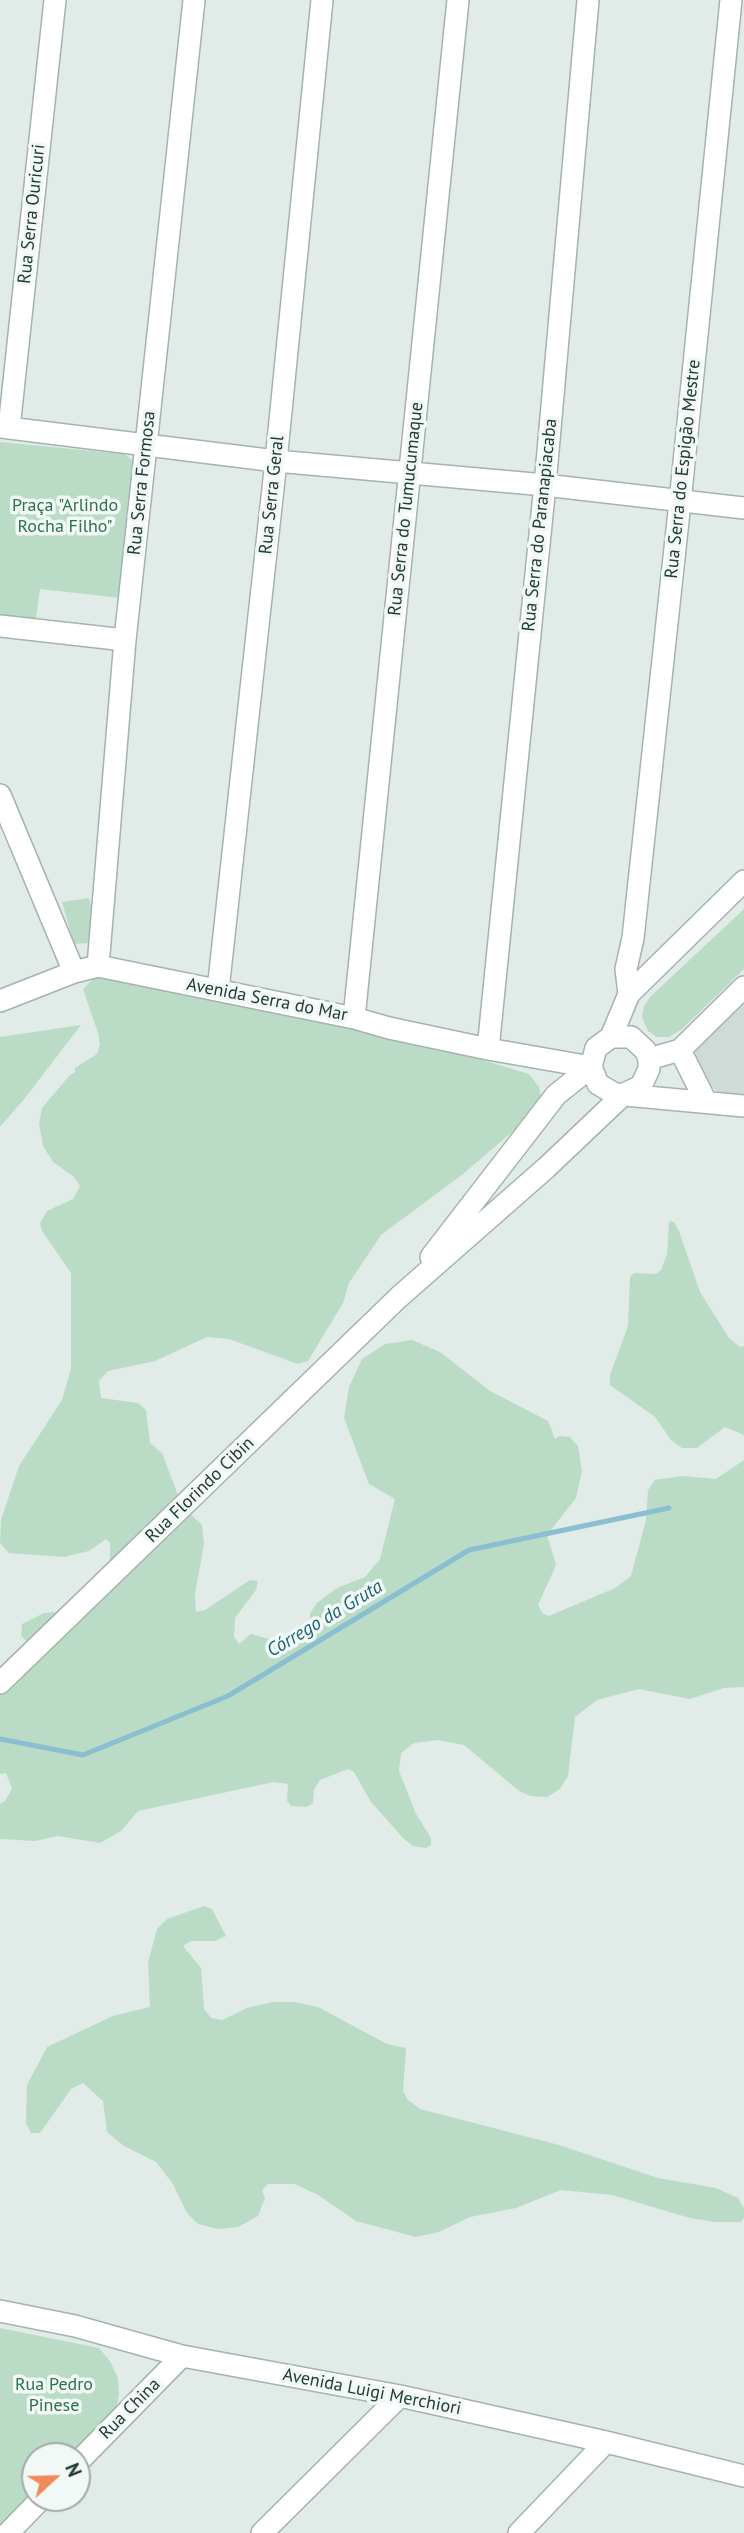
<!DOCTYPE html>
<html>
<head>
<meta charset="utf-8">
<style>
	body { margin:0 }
	#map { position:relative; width:744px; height:2533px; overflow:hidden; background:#e1ebe7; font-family:"PT Sans",sans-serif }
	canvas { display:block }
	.north { position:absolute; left:21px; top:2442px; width:70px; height:70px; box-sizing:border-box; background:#f1f8f5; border:2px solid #9eaca9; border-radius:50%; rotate:68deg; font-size:19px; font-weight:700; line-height:28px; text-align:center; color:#213b36 }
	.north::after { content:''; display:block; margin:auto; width:24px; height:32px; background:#f08a5a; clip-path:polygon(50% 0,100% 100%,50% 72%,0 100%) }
</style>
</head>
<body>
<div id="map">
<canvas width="744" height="2533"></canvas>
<div class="north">N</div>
</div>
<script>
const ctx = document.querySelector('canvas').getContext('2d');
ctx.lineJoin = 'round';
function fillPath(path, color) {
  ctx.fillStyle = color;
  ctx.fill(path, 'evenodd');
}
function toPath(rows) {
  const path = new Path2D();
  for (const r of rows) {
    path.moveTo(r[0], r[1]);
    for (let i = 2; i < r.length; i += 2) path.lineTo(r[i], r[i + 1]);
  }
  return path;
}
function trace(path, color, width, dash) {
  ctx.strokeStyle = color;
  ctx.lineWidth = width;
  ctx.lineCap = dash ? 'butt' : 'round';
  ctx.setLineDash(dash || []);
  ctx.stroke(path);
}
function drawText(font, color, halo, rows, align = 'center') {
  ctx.font = font + ' "PT Sans",sans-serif';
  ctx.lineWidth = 7;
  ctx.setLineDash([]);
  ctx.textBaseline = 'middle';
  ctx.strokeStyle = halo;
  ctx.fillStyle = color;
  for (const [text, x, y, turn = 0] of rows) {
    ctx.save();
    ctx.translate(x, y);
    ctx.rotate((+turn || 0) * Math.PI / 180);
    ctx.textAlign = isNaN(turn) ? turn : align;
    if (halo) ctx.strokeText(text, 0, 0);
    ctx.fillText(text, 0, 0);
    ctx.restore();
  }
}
fillPath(toPath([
	[744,1000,744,1098,723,1095,706,1084,696,1065,695,1056,697,1048]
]), '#cfdbd6');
fillPath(toPath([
	[0,442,124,454,133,461,135,468,121,598,40,589,36,619,0,616],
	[89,898,93,914,89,943,74,944,62,902],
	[744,909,744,969,682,1029,669,1037,657,1037,648,1031,642,1017,644,1006,650,997],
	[97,975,252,1004,469,1056,529,1074,539,1087,541,1096,534,1113,463,1174,381,1235,349,1283,343,1303,308,1361,298,1364,229,1339,207,1337,155,1361,108,1371,99,1381,101,1398,138,1403,146,1410,150,1443,162,1453,182,1506,202,1525,204,1544,195,1594,196,1612,205,1610,250,1580,258,1581,256,1590,235,1618,234,1637,239,1644,251,1634,287,1644,305,1638,310,1629,310,1613,317,1603,337,1588,365,1577,380,1559,395,1499,369,1484,344,1418,349,1387,362,1359,385,1344,412,1340,440,1352,490,1391,548,1421,555,1439,560,1436,570,1437,578,1446,582,1471,576,1498,547,1535,556,1565,538,1605,543,1614,549,1616,615,1588,631,1576,646,1520,648,1490,655,1480,682,1476,716,1479,744,1460,744,1687,724,1688,690,1699,639,1689,597,1700,575,1717,568,1776,560,1789,547,1797,531,1796,519,1791,464,1745,438,1740,414,1743,401,1753,399,1771,416,1814,431,1838,431,1845,426,1848,413,1846,403,1838,371,1802,354,1772,348,1769,320,1780,314,1790,313,1803,307,1807,291,1806,287,1801,288,1784,274,1782,138,1811,121,1831,100,1843,58,1836,35,1841,0,1839,0,1804,5,1801,12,1789,6,1773,0,1774,0,1668,6,1667,35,1649,21,1636,22,1624,44,1613,68,1611,100,1588,110,1559,110,1543,106,1539,89,1551,64,1557,9,1553,0,1543,1,1520,19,1466,62,1400,71,1368,71,1273,42,1231,40,1223,47,1211,73,1199,80,1186,73,1176,53,1162,43,1146,39,1123,42,1108,69,1076,75,1072,75,1068,97,1054,100,1044,98,1033,83,989],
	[81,1025,25,1098,0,1127,0,1037],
	[669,1221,674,1222,679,1231,700,1292,729,1338,740,1347,744,1346,744,1435,725,1427,697,1448,682,1448,671,1440,655,1417,610,1385,610,1375,628,1326,630,1277,634,1273,656,1274,661,1270,667,1254],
	[204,1906,212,1909,226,1936,215,1941,191,1941,183,1946,201,1968,204,2009,211,2018,222,2020,247,2008,272,2002,294,2002,318,2007,387,2044,406,2048,403,2091,408,2100,420,2109,559,2145,658,2178,716,2188,738,2198,744,2208,744,2218,741,2222,715,2222,690,2218,612,2195,561,2190,516,2208,470,2217,439,2232,416,2237,356,2221,318,2195,295,2184,268,2184,262,2190,265,2198,258,2216,238,2227,218,2229,198,2224,187,2213,173,2184,156,2162,124,2146,107,2132,103,2101,83,2083,71,2089,40,2133,31,2133,26,2123,27,2085,47,2047,113,2016,150,2007,148,1962,157,1929,167,1919],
	[0,2328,99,2348,110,2361,118,2378,119,2395,116,2412,71,2456,35,2456,35,2491,0,2525]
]), '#badcc6');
trace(toPath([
	[0,1739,83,1755,228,1696,469,1550,669,1508]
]), '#89bfd0', 5);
const minor = toPath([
	[0,427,276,461,545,485,744,508],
	[9,428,55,0],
	[0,626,125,640],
	[0,795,74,972],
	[98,966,125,640,194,0],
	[218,990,276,461,322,0],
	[629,994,626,969,633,938,680,502,731,0],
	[0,1001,74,972,98,966,354,1018,389,1028,488,1049,591,1067],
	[354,1018,458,0],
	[611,1037,629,994,744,881],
	[488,1049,545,485,588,0],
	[680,1050,706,1102],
	[649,1059,645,1050,631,1037,611,1037,596,1048,591,1067,598,1084,615,1094,744,1106],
	[431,1257,556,1095,591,1067],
	[0,1683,399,1297,546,1168,624,1094,641,1086,649,1069,649,1059,680,1050,744,987],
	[0,2311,75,2326,182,2356,400,2396,606,2442,744,2476],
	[77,2463,182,2356],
	[8,2533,42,2498],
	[262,2533,400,2396],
	[519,2533,606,2442]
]);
trace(minor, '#a4b3ae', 24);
trace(minor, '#fff', 21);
drawText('18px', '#213b36', '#f1f8f5', [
	["Rua Serra Ouricuri",32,214,-84],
	["Rua Serra do Espigão Mestre",683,469,-84],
	["Rua Serra Formosa",142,483,-84],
	["Rua Serra Geral",272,495,-84],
	["Rua Serra do Tumucumaque",406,509,-84],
	["Rua Serra do Paranapiacaba",540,525,-84],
	["Avenida Serra do Mar",267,1000,11],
	["Rua Florindo Cibin",200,1490,-44],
	["Avenida Luigi Merchiori",372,2392,11],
	["Rua China",130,2409,-45]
]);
drawText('18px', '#2c724c', '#f1f8f5', [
	["Praça \"Arlindo",65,506],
	["Rocha Filho\"",65,527],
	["Rua Pedro",54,2385],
	["Pinese",54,2406]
]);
drawText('italic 19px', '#1c6076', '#f1f8f5', [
	["Córrego da Gruta",325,1619,-31]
]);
</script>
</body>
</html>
